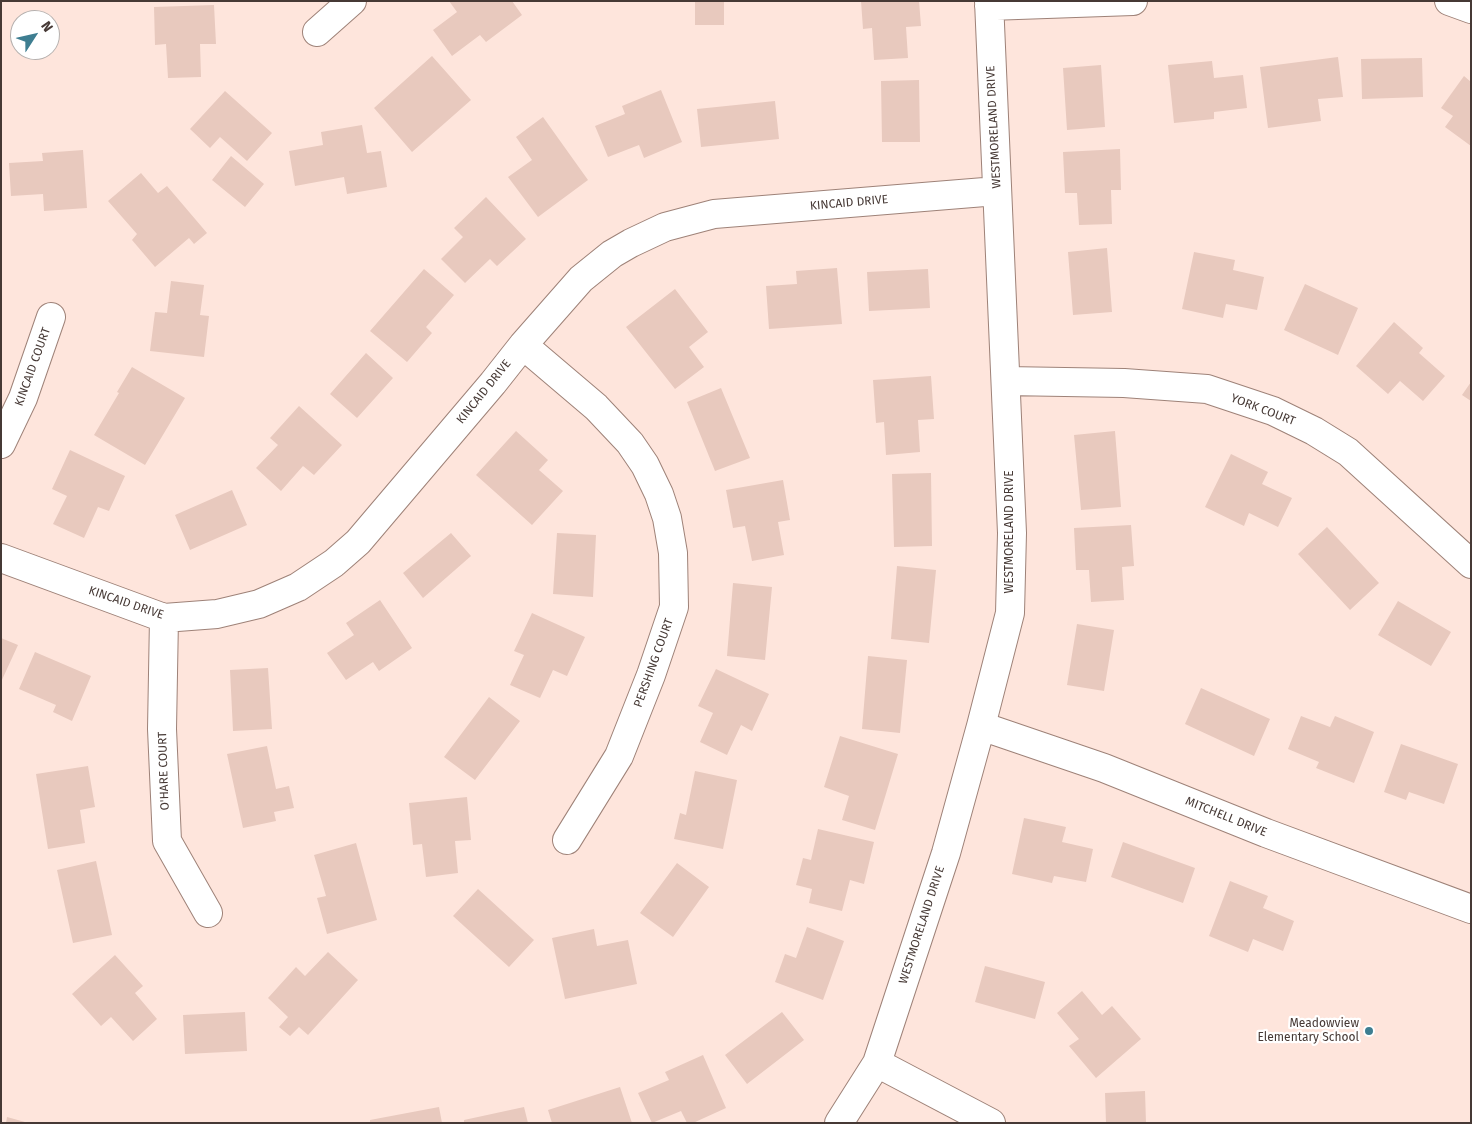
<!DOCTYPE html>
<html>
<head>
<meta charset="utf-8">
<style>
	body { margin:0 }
	#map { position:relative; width:1472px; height:1124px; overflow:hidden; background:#fee5dc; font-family:"Fira Sans",sans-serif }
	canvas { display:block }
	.frame { position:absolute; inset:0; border:2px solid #463935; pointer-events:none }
	.north { position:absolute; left:10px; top:10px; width:50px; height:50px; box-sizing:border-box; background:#fff; border:1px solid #b5b0ae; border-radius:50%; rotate:55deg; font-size:14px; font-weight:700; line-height:20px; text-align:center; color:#463935 }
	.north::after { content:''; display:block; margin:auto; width:18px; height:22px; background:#3e7e91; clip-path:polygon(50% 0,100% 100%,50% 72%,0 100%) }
</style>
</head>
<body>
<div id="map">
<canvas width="1472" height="1124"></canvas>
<div class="frame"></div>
<div class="north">N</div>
</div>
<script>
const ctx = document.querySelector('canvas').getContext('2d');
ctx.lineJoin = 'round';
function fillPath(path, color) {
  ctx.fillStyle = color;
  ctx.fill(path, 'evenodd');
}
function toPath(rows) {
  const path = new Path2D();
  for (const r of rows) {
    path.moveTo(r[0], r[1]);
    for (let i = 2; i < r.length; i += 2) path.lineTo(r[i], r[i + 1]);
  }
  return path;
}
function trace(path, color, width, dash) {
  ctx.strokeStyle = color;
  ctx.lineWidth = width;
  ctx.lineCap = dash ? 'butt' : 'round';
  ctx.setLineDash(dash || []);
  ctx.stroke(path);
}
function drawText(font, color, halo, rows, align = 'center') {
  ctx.font = font + ' "Fira Sans",sans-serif';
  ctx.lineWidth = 4.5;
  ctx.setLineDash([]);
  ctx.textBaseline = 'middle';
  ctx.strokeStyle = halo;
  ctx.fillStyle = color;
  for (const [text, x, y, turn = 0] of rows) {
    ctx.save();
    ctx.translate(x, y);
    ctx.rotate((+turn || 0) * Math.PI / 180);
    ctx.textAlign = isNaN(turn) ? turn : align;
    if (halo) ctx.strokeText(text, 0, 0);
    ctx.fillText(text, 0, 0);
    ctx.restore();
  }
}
fillPath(toPath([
	[449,1,512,1,522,15,486,42,480,35,452,56,433,30,457,12],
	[695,1,724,1,724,25,695,25],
	[861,1,919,1,921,26,906,27,908,58,874,60,872,28,863,29],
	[214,5,216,44,200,44,201,77,168,78,166,44,155,45,154,7],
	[432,56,471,100,412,152,374,108],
	[1338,57,1343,97,1318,99,1321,121,1268,128,1260,67],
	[1422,58,1423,97,1362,99,1361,59],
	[1212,61,1214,78,1243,75,1247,108,1214,112,1214,119,1174,123,1168,65],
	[1101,65,1105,127,1067,130,1063,68],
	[1464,76,1471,82,1471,146,1445,127,1453,116,1441,108],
	[919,80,920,142,882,142,881,81],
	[661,90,682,142,644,158,639,145,608,157,595,126,625,114,622,106],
	[225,91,272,133,247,161,220,137,210,148,190,129],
	[775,101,779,139,701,147,697,109],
	[543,117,588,180,538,217,508,177,532,160,516,137],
	[362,125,367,153,381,151,387,187,347,194,344,177,295,186,289,151,323,145,321,132],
	[1120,149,1121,190,1111,190,1112,224,1079,225,1077,193,1065,193,1063,152],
	[83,150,87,208,44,211,43,194,11,196,9,163,43,161,42,153],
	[231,156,264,184,245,207,212,180],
	[141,173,158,193,167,186,207,233,194,244,189,238,155,267,132,240,137,234,108,201],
	[486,197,526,239,497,266,490,259,465,283,441,259,463,237,454,228],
	[1107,248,1112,312,1073,315,1068,252],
	[1194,252,1235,260,1233,270,1264,277,1257,310,1226,304,1223,318,1182,309],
	[837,268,842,324,769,329,766,286,797,284,796,271],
	[424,269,454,295,426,327,432,333,407,362,370,331],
	[928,269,930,308,869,311,867,272],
	[171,281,204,285,200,315,209,316,204,357,150,351,155,312,167,313],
	[1305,284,1358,308,1338,355,1284,330],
	[675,289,708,332,689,347,704,367,675,389,626,327],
	[1394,322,1423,348,1419,353,1445,376,1423,401,1400,381,1388,394,1356,366],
	[366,353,393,378,357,418,330,394],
	[132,367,185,398,145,465,94,435,119,393,117,392],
	[931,376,934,419,918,420,920,452,886,455,884,422,876,423,873,380],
	[1471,382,1471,401,1462,395],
	[721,388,750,458,715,471,687,402],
	[299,406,342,445,314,475,303,466,281,491,256,468,278,445,270,438],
	[516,431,548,460,539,470,563,491,532,525,476,475],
	[1115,431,1121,507,1081,510,1074,435],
	[70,450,125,476,109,511,98,507,84,538,53,524,67,496,52,489],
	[1231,454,1268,472,1262,484,1292,498,1278,527,1249,513,1244,526,1205,507],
	[931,473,932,546,894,547,892,474],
	[783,480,790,520,778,522,784,555,752,561,745,526,733,528,726,490],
	[232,490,247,525,190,550,175,515],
	[1131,525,1134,566,1122,567,1124,600,1091,602,1089,570,1076,570,1074,528],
	[1327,527,1379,583,1350,610,1298,554],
	[451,533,471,556,423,598,403,573],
	[557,533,596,535,593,597,553,594],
	[897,566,936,570,929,643,891,639],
	[733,583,772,587,765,660,727,656],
	[380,600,412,648,379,671,373,662,346,680,327,653,354,635,346,623],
	[1398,601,1451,632,1431,666,1378,635],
	[532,613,585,637,567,676,553,670,540,698,510,685,524,655,514,651],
	[1077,624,1114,630,1104,691,1067,685],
	[1,638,18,645,1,682],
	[35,652,91,676,72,721,53,712,56,705,19,689],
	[868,656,907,660,900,733,862,729],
	[268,668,272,729,233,731,230,670],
	[716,669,769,694,752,731,741,725,727,755,700,742,713,713,698,706],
	[1201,688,1270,719,1254,756,1185,724],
	[489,697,520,721,475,780,444,757],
	[1301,716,1330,727,1335,716,1374,732,1354,783,1316,768,1319,762,1288,749],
	[840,736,898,754,875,830,842,820,849,796,824,787],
	[1401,744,1458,764,1444,804,1409,792,1406,800,1384,792],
	[267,746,276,789,289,786,294,808,274,812,276,821,243,828,227,754],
	[88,766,95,807,80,810,85,843,48,849,36,774],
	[695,771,737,780,723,849,674,839,680,813,686,815],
	[467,797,471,840,455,841,458,873,426,877,422,844,413,845,409,803],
	[1024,818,1066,827,1062,842,1093,849,1086,882,1054,876,1052,883,1012,874],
	[818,829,874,842,864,884,850,880,842,911,809,903,812,889,796,885,803,858,811,860],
	[1123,842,1195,868,1183,903,1111,877],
	[356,843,377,920,327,934,317,898,326,896,314,855],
	[96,861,112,935,73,943,57,870],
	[677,863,709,887,673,937,640,913],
	[1230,881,1268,896,1263,908,1294,921,1283,951,1253,939,1248,952,1209,936],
	[478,889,534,940,509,967,453,916],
	[807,927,844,941,823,1000,775,982,785,954,796,958],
	[594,929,597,946,628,940,637,984,565,999,552,938],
	[328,952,358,980,308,1035,299,1027,290,1036,279,1027,288,1017,268,998,296,967,305,976],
	[115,955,143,986,135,993,157,1019,133,1041,111,1017,101,1026,72,994],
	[985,966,1045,982,1035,1019,975,1002],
	[1082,991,1102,1015,1112,1006,1141,1039,1096,1078,1069,1046,1079,1039,1057,1013],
	[245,1012,247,1051,185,1054,183,1015],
	[782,1012,804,1040,747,1084,725,1055],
	[703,1055,726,1108,693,1123,687,1123,681,1111,652,1123,638,1093,669,1080,665,1072],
	[620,1087,632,1123,552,1123,548,1110],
	[1145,1091,1146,1123,1106,1123,1105,1093],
	[439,1107,442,1123,370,1123,370,1120],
	[524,1107,528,1123,464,1123,464,1120],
	[7,1117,25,1122,25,1123,6,1123]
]), '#e8c9be');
const minor = toPath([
	[1449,1,1471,9],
	[989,6,1133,1],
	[317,32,352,1],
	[523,345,596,407,630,443,645,465,659,494,667,518,673,553,674,607,651,675,619,756,567,840],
	[1006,381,1124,383,1207,389,1273,411,1314,431,1348,452,1471,564],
	[1,444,23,398,51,317],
	[1,558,164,618,217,614,259,604,298,587,334,563,358,542,493,383,523,345,581,279,612,254,631,243,665,227,714,214,997,191],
	[164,618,162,729,167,841,208,913],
	[981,726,1104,768,1266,833,1471,909],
	[877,1063,991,1123],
	[839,1123,877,1063,946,853,981,726,1010,613,1012,533,989,1]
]);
trace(minor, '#9e8278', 30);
trace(minor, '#fff', 28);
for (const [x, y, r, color] of [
	[1369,1031,5,"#3e7e91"]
]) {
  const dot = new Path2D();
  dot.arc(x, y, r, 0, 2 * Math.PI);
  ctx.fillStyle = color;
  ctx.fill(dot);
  trace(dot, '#fff', 2);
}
drawText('12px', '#463935', '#fff', [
	["WESTMORELAND DRIVE",994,127,-93],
	["KINCAID DRIVE",849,203,-5],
	["KINCAID COURT",33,367,-70],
	["KINCAID DRIVE",484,392,-51],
	["YORK COURT",1263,410,21],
	["WESTMORELAND DRIVE",1010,532,-90],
	["KINCAID DRIVE",126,603,19],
	["PERSHING COURT",654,663,-70],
	["O'HARE COURT",164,771,-92],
	["MITCHELL DRIVE",1226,817,22],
	["WESTMORELAND DRIVE",922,925,-72]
]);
drawText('12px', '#463935', '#fff', [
	["Meadowview",1359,1024],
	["Elementary School",1359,1038]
], 'right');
</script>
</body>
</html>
